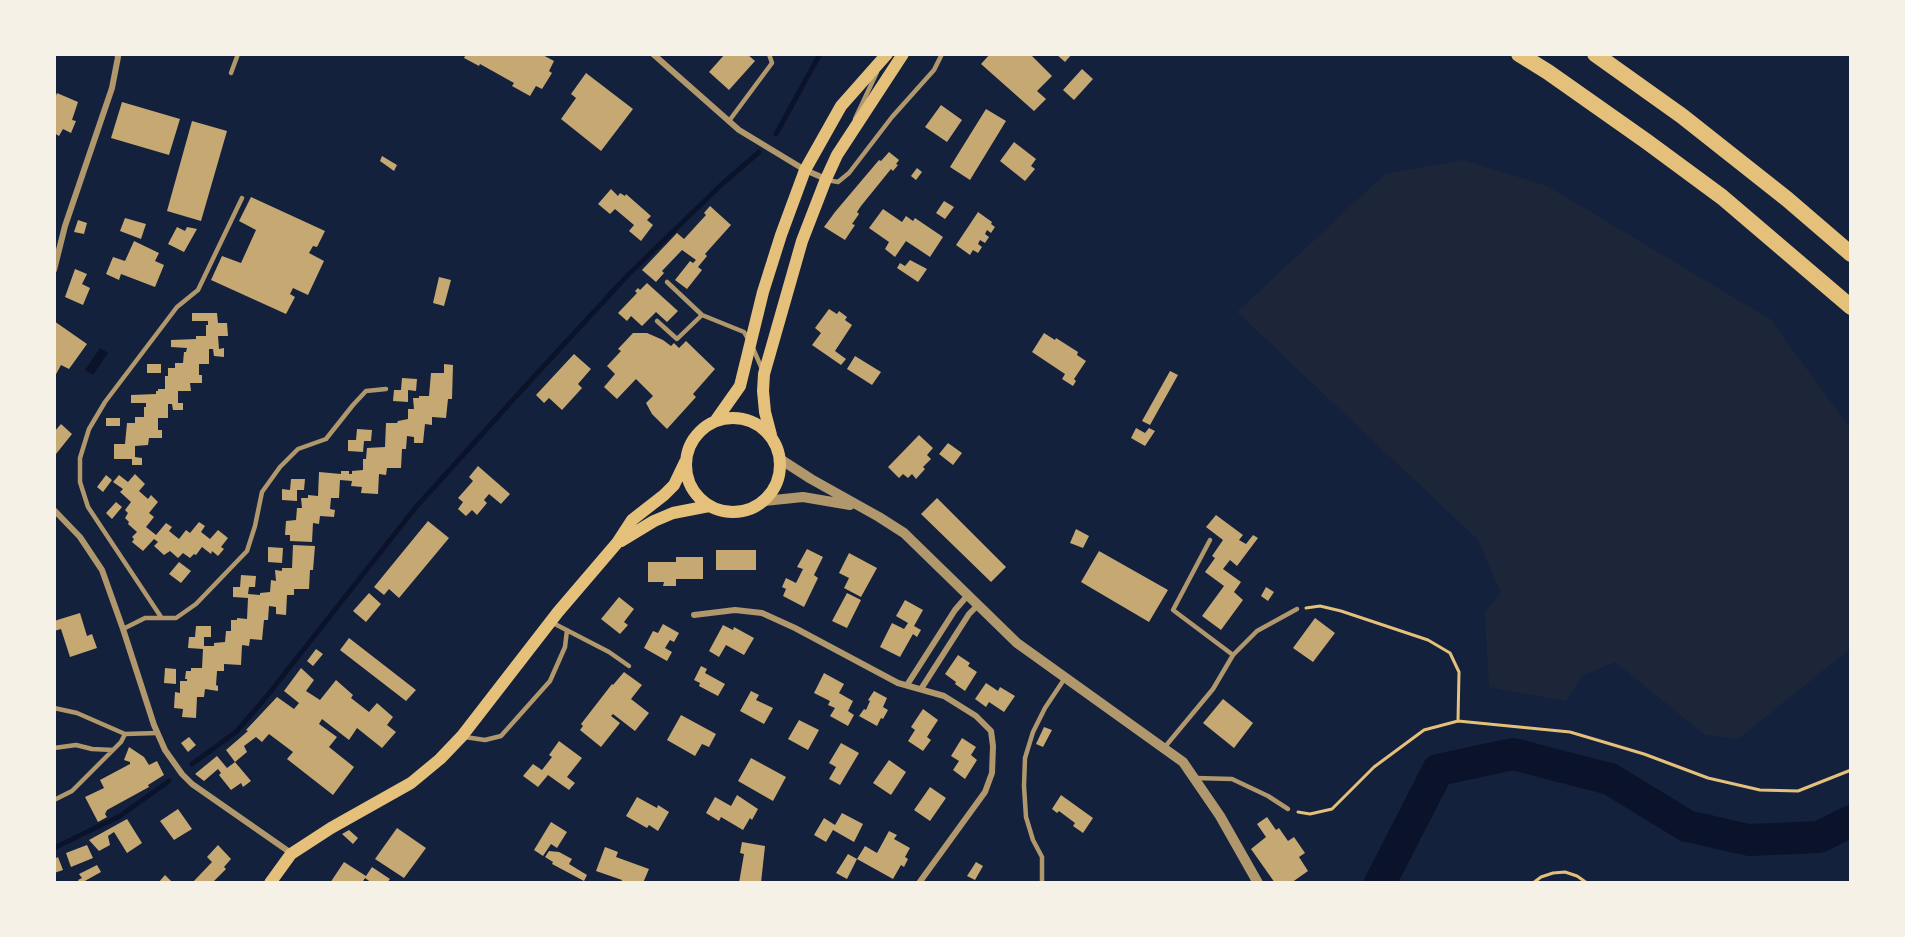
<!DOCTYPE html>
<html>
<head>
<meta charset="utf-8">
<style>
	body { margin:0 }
	#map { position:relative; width:1905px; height:937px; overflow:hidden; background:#14213d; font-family:"DM Sans",sans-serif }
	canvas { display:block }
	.frame { position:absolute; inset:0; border:56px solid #f6f1e7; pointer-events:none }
</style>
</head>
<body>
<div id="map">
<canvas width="1905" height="937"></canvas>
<div class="frame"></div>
</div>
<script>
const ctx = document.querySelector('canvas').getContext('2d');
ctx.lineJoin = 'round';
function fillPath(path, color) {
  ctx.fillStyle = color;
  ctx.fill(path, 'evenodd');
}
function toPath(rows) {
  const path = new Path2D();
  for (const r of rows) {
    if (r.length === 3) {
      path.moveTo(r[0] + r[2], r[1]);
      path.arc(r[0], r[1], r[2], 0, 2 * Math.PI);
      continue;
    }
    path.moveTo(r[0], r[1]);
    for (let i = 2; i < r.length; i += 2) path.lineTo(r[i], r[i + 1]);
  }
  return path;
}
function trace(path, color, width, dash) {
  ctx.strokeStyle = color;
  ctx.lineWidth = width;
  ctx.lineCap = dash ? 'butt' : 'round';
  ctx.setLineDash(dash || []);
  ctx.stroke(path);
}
fillPath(toPath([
	[1463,160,1547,186,1770,319,1851,429,1851,648,1738,739,1705,735,1615,662,1582,676,1566,701,1489,687,1485,613,1501,593,1478,540,1237,312,1385,174]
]), '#1d2539');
fillPath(toPath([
	[100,348,108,353,93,375,85,370]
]), '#0b132b');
trace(toPath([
	[776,134,820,54],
	[192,764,236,732,263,701,416,507,530,381,627,276,721,185,759,152],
	[54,848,120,816,169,781]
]), '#0b132b', 5);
trace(toPath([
	[1380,883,1438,770,1513,754,1610,779,1687,826,1749,840,1819,837,1851,821]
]), '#0b132b', 32);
fillPath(toPath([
	[466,54,541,54,554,61,549,71,552,73,542,89,536,86,530,96,512,86,514,83,480,64,479,66,464,58],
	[725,54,747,54,755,61,729,90,709,72],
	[990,54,1033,54,1032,56,1052,76,1037,91,1046,99,1034,111,981,64],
	[1056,54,1072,54,1065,62],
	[1082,69,1093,79,1074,100,1063,90],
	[586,73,633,109,601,151,561,119,576,98,571,94],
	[57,93,78,102,72,120,76,121,71,133,63,129,59,136,54,133,54,100],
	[122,102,180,119,169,155,111,138],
	[941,105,962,120,947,142,925,127],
	[986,109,1006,121,970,180,950,167],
	[192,121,227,131,201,221,167,211],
	[1014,142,1036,159,1031,166,1035,169,1025,181,1000,161],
	[889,152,899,160,896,164,898,165,893,171,891,169,861,206,857,212,859,214,852,224,855,225,845,240,824,227,835,212,879,160,881,161],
	[382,156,397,165,394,171,380,161],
	[917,168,922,172,916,180,911,176],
	[611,189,618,196,620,193,625,196,626,194,651,216,647,220,653,225,641,241,629,231,634,225,615,209,610,214,598,204],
	[251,197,325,231,317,247,313,246,309,253,324,261,308,295,293,288,290,294,295,297,286,314,211,280,222,256,241,263,256,230,239,221],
	[944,201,954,207,945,219,936,213],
	[710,206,731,225,705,254,707,256,698,267,702,270,687,289,675,280,690,261,693,263,696,260,682,250,662,271,664,273,656,282,642,270,677,233,684,239,706,215,704,213],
	[883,209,902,222,906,216,913,221,915,218,943,237,930,257,906,241,895,257,885,249,889,242,869,228],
	[978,212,992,222,991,224,995,227,991,233,987,230,985,234,989,237,985,243,980,240,978,244,982,247,978,253,973,250,970,255,956,245],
	[125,218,146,224,141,239,120,231],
	[78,220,87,223,84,234,74,232],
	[177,227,185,231,187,227,197,229,184,252,168,244],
	[134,241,159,253,155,261,164,265,155,287,121,274,119,280,106,274,113,257,125,261],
	[910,260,927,269,918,282,897,268,900,263,905,266],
	[75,269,87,274,82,284,90,288,83,305,65,297],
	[439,277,451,280,444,306,433,303],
	[647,283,678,311,667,322,656,312,642,326,631,316,627,321,618,313,637,293,635,291,638,288,640,290],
	[829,309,837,314,839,311,847,317,845,320,852,325,835,351,846,359,841,365,812,345,821,333,815,328],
	[192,313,217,313,218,323,227,323,228,336,218,336,219,349,224,348,224,357,214,356,213,349,209,349,209,364,199,364,199,375,202,375,202,383,190,383,191,391,178,391,178,403,183,403,183,410,173,410,172,404,168,404,168,418,158,418,158,430,162,430,162,438,149,438,148,445,135,446,135,457,142,458,142,465,132,465,132,459,114,459,114,444,125,444,127,423,135,423,135,417,144,417,144,407,146,407,146,403,131,403,131,395,156,394,156,391,158,391,158,389,165,389,165,376,168,376,168,368,175,368,175,363,183,363,184,352,186,352,187,348,171,347,171,340,196,339,196,336,206,336,206,325,208,325,208,321,192,321],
	[54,321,87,344,69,369,61,365,54,378],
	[633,333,647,333,663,340,671,346,674,343,679,348,686,341,715,369,693,394,696,397,667,429,652,414,646,403,653,396,636,379,617,399,604,387,615,374,607,366,621,351,618,349],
	[1044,333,1055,340,1056,338,1078,352,1077,355,1086,361,1074,379,1076,381,1073,386,1062,379,1065,374,1032,352],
	[574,354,591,369,578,384,582,388,562,410,549,398,544,403,536,395],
	[855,356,881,372,872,385,847,369],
	[147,364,161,364,161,373,147,373],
	[444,364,453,365,452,399,448,399,446,418,432,417,432,425,425,424,423,443,414,443,414,437,407,436,406,449,402,449,401,468,387,468,386,475,379,474,378,494,361,493,362,487,351,486,352,481,340,480,339,498,331,498,330,509,335,510,334,517,320,516,319,524,313,523,312,542,290,541,290,535,285,535,286,521,296,520,297,508,302,508,301,498,308,498,308,495,318,496,319,472,341,474,341,471,349,471,349,474,352,474,352,471,363,470,363,459,366,459,367,448,385,447,386,423,397,423,398,421,408,419,408,409,414,409,413,398,419,398,419,396,429,396,431,373,444,373],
	[1170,371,1178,375,1150,425,1142,421],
	[402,378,417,379,416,391,408,390,408,402,393,401,394,390,401,390],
	[106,418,120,418,120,426,106,426],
	[61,424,72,434,56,454,54,452,54,432],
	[1136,428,1145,433,1149,428,1155,431,1145,446,1131,438],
	[357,429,372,430,371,441,364,441,363,452,348,451,348,440,356,440],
	[919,435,933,448,927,455,931,459,923,467,925,469,916,479,912,474,908,478,903,474,899,478,888,467],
	[948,443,962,453,953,465,939,454],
	[478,466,510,494,501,504,489,494,484,500,487,503,477,515,472,510,466,516,458,509,463,502,458,498,473,481,469,477],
	[135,474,145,484,139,491,148,499,151,495,158,502,149,513,154,517,146,527,156,535,166,523,172,527,169,531,179,539,186,530,190,533,199,522,205,526,201,532,210,539,218,530,228,538,221,547,224,549,218,556,212,551,211,554,202,547,196,555,194,554,190,558,183,553,178,558,170,551,164,555,154,546,158,542,154,539,143,551,132,542,134,539,132,537,137,532,128,524,129,522,125,518,128,513,125,510,131,502,120,492,123,489,113,482,119,475,128,482],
	[106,475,112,480,103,492,97,487],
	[291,479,305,479,304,490,297,490,297,501,282,500,282,489,290,490],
	[937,498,1006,567,991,582,921,514],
	[116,502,122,507,112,519,106,513],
	[1216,515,1243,535,1239,540,1246,544,1253,535,1258,538,1237,566,1230,560,1223,569,1241,582,1234,592,1243,600,1221,630,1202,616,1224,586,1205,572,1215,558,1212,556,1223,540,1206,527],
	[428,521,449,538,399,598,389,589,384,595,374,587],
	[1076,529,1089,536,1083,548,1070,543],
	[293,545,315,546,313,570,310,570,309,589,294,589,294,595,287,595,286,615,276,614,276,607,269,606,268,620,264,620,262,640,250,639,249,646,242,645,241,665,224,664,224,671,217,671,216,685,218,686,218,691,205,689,204,697,197,697,196,718,182,717,183,709,174,708,175,692,180,693,180,681,187,681,187,679,185,679,186,671,191,671,191,668,202,668,203,649,188,648,189,637,195,637,196,626,211,626,211,637,204,637,204,646,214,646,214,643,225,642,226,631,231,631,231,620,237,620,237,618,247,619,248,598,233,597,233,587,240,587,241,575,256,576,255,587,249,587,248,594,260,595,260,593,270,592,271,580,276,581,275,570,282,571,282,568,292,568],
	[268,547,283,548,282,563,268,562],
	[807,549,823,557,814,575,818,578,804,607,783,596,786,589,782,587,786,578,796,583,803,569,797,567],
	[716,550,756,550,756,570,716,570],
	[1099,551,1168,590,1149,622,1081,582],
	[849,553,877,568,861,597,844,588,849,578,839,573],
	[676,557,703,557,703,579,676,579,676,586,663,586,664,582,648,582,648,562,676,562],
	[179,562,191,571,181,583,169,574],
	[1266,587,1274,592,1268,601,1261,596],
	[369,593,381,604,366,622,353,611],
	[847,593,861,600,847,628,832,621],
	[619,597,634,609,624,622,628,625,620,634,601,619],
	[905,600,923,610,914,626,921,630,917,637,913,634,900,657,880,647,892,623,904,629,908,623,896,616],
	[80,613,87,636,92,634,97,648,70,657,61,629,54,631,54,621],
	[1315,618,1335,633,1313,662,1293,648],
	[663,624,679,633,674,642,670,640,665,648,672,652,667,661,644,648,653,631,658,633],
	[723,625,733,630,734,627,754,638,744,655,726,645,719,657,709,651],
	[349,638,416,690,406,701,340,650],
	[316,649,323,654,313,666,307,661],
	[958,655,970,663,968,666,977,672,965,691,955,684,956,682,945,674],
	[701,666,707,669,705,673,725,684,718,696,699,686,700,683,694,680],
	[165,668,176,669,176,684,164,683],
	[301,668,314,680,306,691,320,700,336,680,353,695,351,698,369,712,377,703,393,717,387,725,396,732,382,748,357,728,349,740,322,719,319,724,337,737,329,747,354,767,333,795,287,759,293,752,269,734,262,742,256,737,244,746,247,752,235,762,251,781,243,787,241,783,231,790,219,775,221,773,218,769,204,781,195,774,217,756,227,768,235,762,226,750,248,731,246,730,277,697,294,709,299,703,284,691],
	[624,672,642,685,631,699,649,713,635,731,613,714,611,716,620,723,601,747,580,730,583,726,581,724,612,684,613,685],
	[824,673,844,684,839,693,853,701,848,711,854,715,848,726,830,716,835,708,828,705,830,701,814,693],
	[986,683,998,691,1000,687,1015,696,1004,712,989,702,986,707,975,699],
	[751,691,759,695,756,700,773,708,764,724,740,711],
	[874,691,887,698,883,707,888,710,883,719,881,718,877,726,859,716,864,709,866,710,870,701,868,700],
	[1223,699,1253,723,1234,748,1203,723],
	[923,709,938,720,927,737,931,740,923,751,908,741,915,730,911,727],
	[681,715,716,734,709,747,702,744,695,756,667,740],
	[799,720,819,730,808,750,788,739],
	[1044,727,1052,730,1043,747,1036,744],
	[189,737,196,745,188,752,181,743],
	[962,738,976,747,971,755,977,760,965,779,953,770,959,761,951,756],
	[559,741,582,758,567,777,575,783,569,790,548,775,538,787,523,776,533,764,542,770,552,757,549,755],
	[841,743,859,753,840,785,829,779,836,767,829,763],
	[129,747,144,757,149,765,157,761,164,775,148,785,149,787,107,810,105,814,107,817,98,822,85,797,104,788,100,780,130,764,130,762,124,760],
	[751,758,786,777,773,801,738,781],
	[889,760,906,772,891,795,873,783],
	[930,787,946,798,930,821,914,810],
	[737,795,758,809,752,820,750,818,743,830,721,817,719,821,706,813,715,797,731,806],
	[1061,795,1093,818,1083,833,1073,826,1075,823,1059,811,1057,813,1052,809],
	[637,797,657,808,658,805,669,812,658,831,649,825,647,828,626,816],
	[178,809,192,829,174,840,160,821],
	[842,813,863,824,854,842,833,830,826,842,814,835,824,818,835,825],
	[1267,817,1276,830,1279,828,1288,841,1294,837,1305,853,1299,857,1308,871,1291,883,1275,883,1251,849,1266,837,1257,824],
	[127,819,142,843,127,853,114,832,108,836,110,845,99,851,89,840],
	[551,822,567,832,557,848,551,844,543,856,534,850],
	[397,828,426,848,404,878,375,859],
	[349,830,358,838,353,844,342,834],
	[889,831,897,835,894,839,910,848,905,857,908,859,904,867,901,865,893,879,857,859,865,846,877,853],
	[742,842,765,846,761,883,739,883,744,854,740,853],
	[87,845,93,858,71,867,66,853],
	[218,845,231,859,224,867,226,869,214,881,215,883,194,883,193,882,212,862,207,857],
	[605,847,618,852,616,857,649,869,643,883,621,883,622,880,596,871],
	[549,851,559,852,572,859,569,864,587,875,584,881,552,864,553,862,545,857],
	[848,854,857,859,847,879,836,873],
	[58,857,63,870,54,873,54,859],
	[344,862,366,876,372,867,390,879,387,883,372,883,365,878,362,883,330,883],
	[976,862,983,866,975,880,967,876],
	[97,865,101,872,83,882,84,883,80,883,78,880,82,878,79,874],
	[165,875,173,883,158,883]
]), '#c6a872');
trace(toPath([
	[1306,608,1320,606,1341,611,1428,640,1450,653,1459,672,1458,721],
	[1298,812,1310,814,1332,809,1374,767,1424,730,1458,721,1570,732,1644,754,1708,778,1760,790,1798,791,1851,770],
	[1533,883,1541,877,1553,873,1565,872,1577,876,1587,883]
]), '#e5c07b', 3);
trace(toPath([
	[231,73,238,54],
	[855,119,877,72],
	[729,121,772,63,769,54],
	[827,180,838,182,849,173,892,117,934,70,942,54],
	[667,282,702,315,744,332,748,339],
	[657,321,677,339,702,315],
	[752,346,762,369],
	[161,617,88,507,80,482,80,458,89,429,105,402,177,307,198,290,242,198],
	[551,622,609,652,629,666],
	[123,629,145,618,176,618,196,604,247,551,255,526,262,492,280,467,298,449,326,439,353,405,366,391,386,389],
	[1233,655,1257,631,1297,609],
	[54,708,77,713,125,734,157,733],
	[465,737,485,740,501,736,550,681,565,647,567,630],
	[54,748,76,745,92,749,113,750],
	[1164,748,1213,689,1233,655,1173,610,1210,540],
	[1195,778,1232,779,1268,796,1288,809],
	[54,800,72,791,121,742,125,734],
	[1042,883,1042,857,1033,840,1026,817,1024,786,1025,758,1033,732,1045,708,1065,678]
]), '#b1986c', 4.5);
trace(toPath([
	[653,54,739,130,805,170,826,179],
	[54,270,65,226,112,88,118,57,117,54],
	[54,510,80,537,102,570,123,629,154,725,165,750,182,774,192,784,291,853],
	[694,615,735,610,762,613,795,628,898,683,944,696,976,716,991,731,993,746,992,773,985,792,919,883],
	[907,685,955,610,968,595],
	[921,689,969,614,978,605]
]), '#b1986c', 6);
trace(toPath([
	[780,459,811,479,879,517,904,533,1017,643,1183,762,1220,816,1258,883],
	[764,501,803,497,850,505]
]), '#b1986c', 10);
trace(toPath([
	[733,465,47],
	[716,420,740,386,763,292,781,235,805,170,841,106,887,54],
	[771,435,765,412,763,391,764,374,802,241,826,179,837,155,903,54],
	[621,541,654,521,673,513,709,506],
	[270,883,291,854,331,828,411,783,440,759,462,736,558,612,617,543,632,520,664,495,674,485,685,462]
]), '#e5c07b', 12);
trace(toPath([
	[1519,54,1548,72,1646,141,1722,197,1851,307],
	[1595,54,1682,116,1787,199,1851,254]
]), '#e5c07b', 16);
</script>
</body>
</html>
